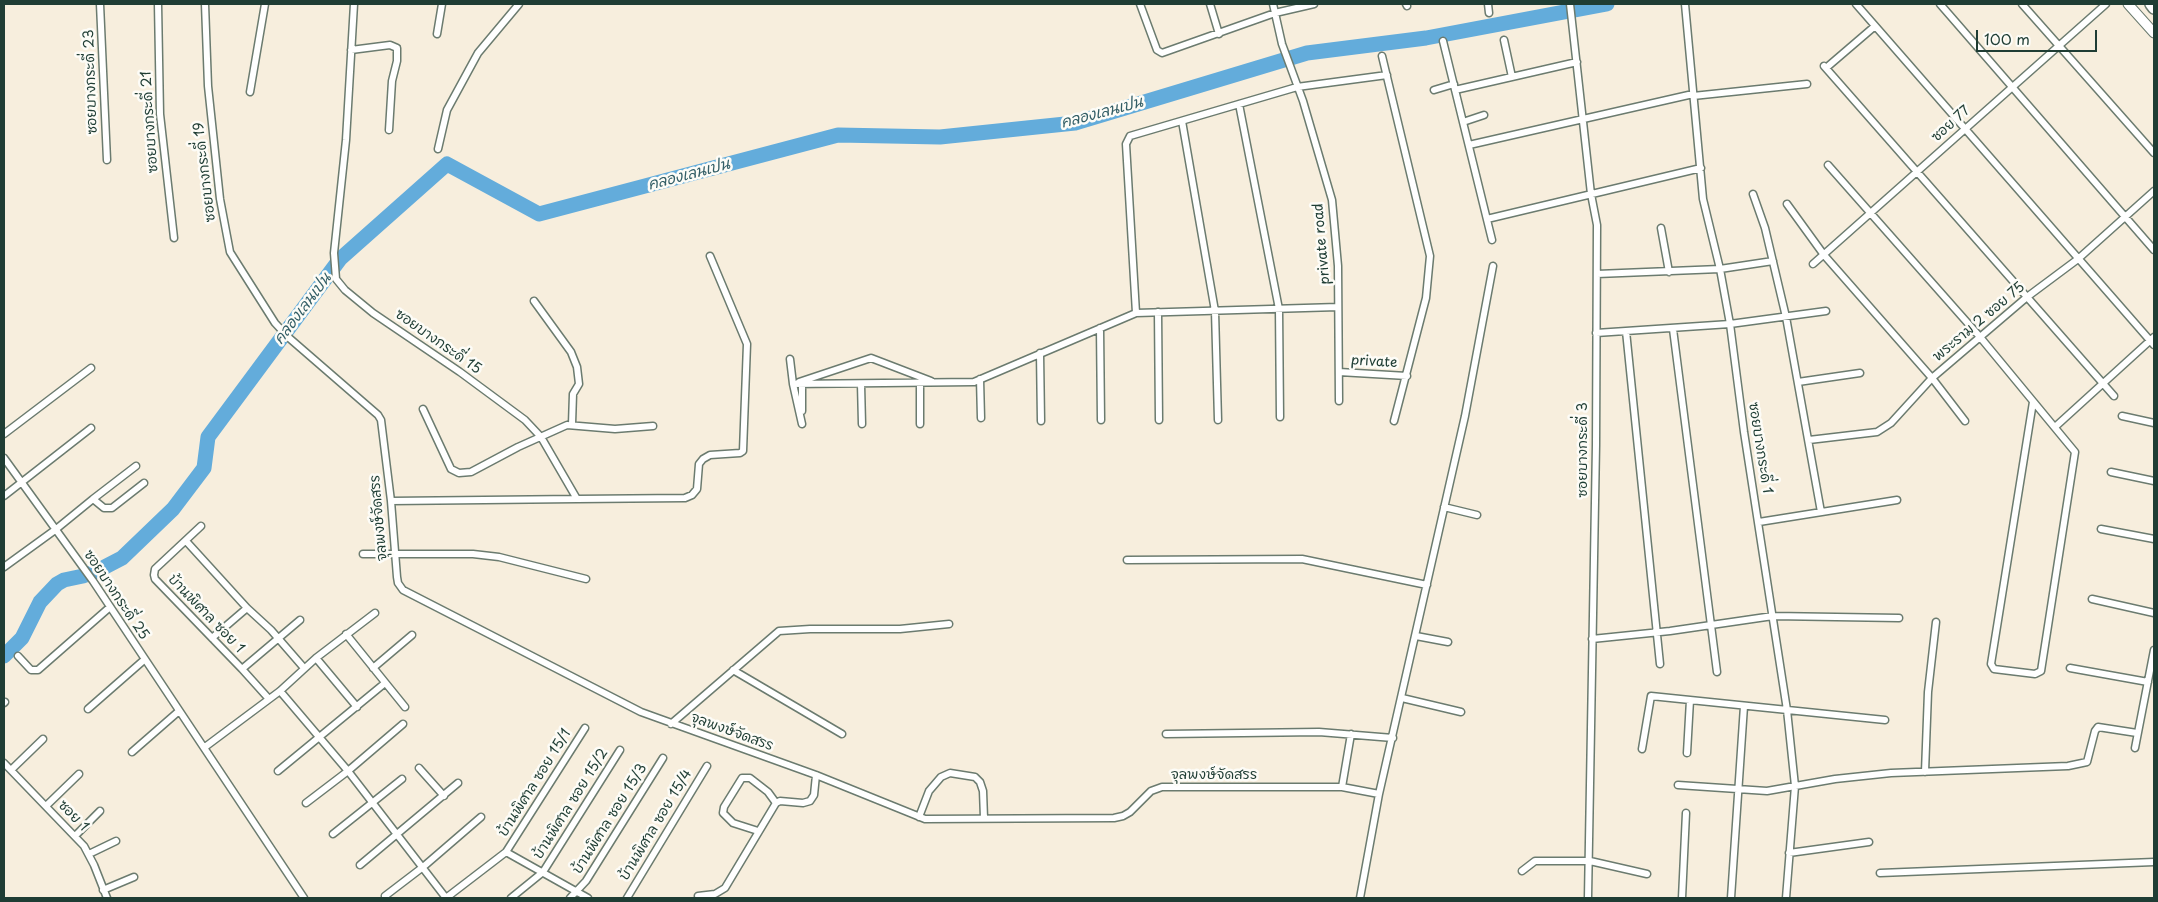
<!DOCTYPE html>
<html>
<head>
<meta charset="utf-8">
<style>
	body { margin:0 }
	#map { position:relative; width:2158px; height:902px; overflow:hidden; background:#f7eedd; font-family:"Playpen Sans",sans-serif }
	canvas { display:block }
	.frame { position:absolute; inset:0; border:5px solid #1f3d34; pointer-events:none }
	.scale { position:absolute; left:1976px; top:30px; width:121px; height:22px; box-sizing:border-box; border:2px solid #1f3d34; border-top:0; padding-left:6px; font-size:15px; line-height:18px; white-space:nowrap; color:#1f3d34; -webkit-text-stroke:4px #fdfcf7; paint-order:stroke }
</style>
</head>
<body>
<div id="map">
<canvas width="2158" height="902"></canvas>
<div class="frame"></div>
<div class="scale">100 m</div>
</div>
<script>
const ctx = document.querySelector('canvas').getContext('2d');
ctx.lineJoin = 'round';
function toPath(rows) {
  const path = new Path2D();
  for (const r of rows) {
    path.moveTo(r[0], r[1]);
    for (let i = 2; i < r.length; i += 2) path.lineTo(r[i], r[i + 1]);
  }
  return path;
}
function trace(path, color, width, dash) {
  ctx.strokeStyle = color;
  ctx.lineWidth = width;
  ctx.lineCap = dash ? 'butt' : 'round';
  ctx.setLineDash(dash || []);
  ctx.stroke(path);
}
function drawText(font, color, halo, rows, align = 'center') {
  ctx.font = font + ' "Playpen Sans","Playpen Sans Thai",sans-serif';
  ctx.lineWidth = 5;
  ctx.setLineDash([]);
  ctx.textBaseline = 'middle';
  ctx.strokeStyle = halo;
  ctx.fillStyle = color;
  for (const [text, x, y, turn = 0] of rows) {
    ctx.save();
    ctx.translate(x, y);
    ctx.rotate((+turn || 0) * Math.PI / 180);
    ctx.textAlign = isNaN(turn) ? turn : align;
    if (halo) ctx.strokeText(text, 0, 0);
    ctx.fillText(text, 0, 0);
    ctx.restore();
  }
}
trace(toPath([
	[4,656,22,638,40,602,57,584,64,580,83,576,97,571,122,558,173,509,204,468,208,437,340,259,447,164,539,214,838,135,940,137,1075,123,1307,53,1426,38,1607,4]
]), '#63acdb', 15);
const street = toPath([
	[100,4,107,160],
	[158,4,160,114,174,238],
	[205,4,208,86,220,199,230,252,275,323,288,337,378,415,381,420,391,501,397,577,398,583,403,590,641,712,816,775,925,819,1114,818,1123,816,1130,812,1151,791,1162,787,1342,787,1379,794],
	[354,4,346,140,334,253,336,279,345,290,373,313,460,372,525,420,541,437,577,499,391,501],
	[1140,4,1157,50,1162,53,1275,13,1314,4],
	[1210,4,1219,34],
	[1273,4,1282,44,1303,101,1332,200,1338,266,1339,401],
	[1406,4,1407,6],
	[1488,4,1489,13],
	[1570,4,1591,194,1597,225,1596,445,1588,898],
	[1685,4,1703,199,1720,269,1730,324,1744,432,1787,710,1795,786,1786,898],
	[1856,4,2154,345],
	[1940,4,2154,250],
	[2022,4,2154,153],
	[437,34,442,4],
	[1504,40,1512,77],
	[1443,41,1492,240],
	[351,50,390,45,397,48,397,61,392,81,389,130],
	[1382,56,1430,256,1426,298,1394,421],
	[1824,66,2114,396],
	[1826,68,1875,26],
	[1434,90,1454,84],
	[1455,90,1577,62],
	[250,92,265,4],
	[1693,96,1807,84],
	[1239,104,1279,309,1280,417],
	[1182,121,1215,311,1218,420],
	[1463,122,1484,115],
	[1469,145,1693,94],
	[438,149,447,110,478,53,519,4],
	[1828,165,1980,337,2075,452,2041,671,2035,674,1994,669,1991,664,2033,402],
	[1753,194,1765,228,1786,317,1821,512],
	[1787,204,1824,255,1932,378,1965,421],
	[1487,219,1701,168],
	[1661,228,1669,272],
	[1813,264,2106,4],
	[1597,274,1720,269,1773,261],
	[534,301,571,352,577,367,579,384,573,394,572,424],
	[1158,312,1159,420],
	[1136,313,1126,144,1130,136,1297,87,1387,75],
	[1100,328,1101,420],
	[1673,329,1717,672],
	[1626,331,1660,664],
	[1596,333,1730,324,1826,311],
	[1040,353,1041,421],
	[790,359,793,384,802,424],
	[1339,372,1407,376],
	[980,379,981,418],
	[799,382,871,358,931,381],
	[1798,382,1860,373],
	[793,384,974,382,1136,313,1338,307],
	[802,384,802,411],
	[861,384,862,424],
	[423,409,451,469,459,473,471,472,518,447,567,425,615,429,653,426],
	[2122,416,2154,423],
	[920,424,920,383],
	[2055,427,2154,337],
	[4,434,91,368],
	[1809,440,1877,432,1891,423,1932,378,2027,297,2078,259,2154,191],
	[4,458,93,581,304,898],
	[2111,472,2154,481],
	[4,496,91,428],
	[93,499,104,508,112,508,144,483],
	[577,499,685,498,692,495,697,489,699,464,703,459,710,455,740,453,743,451,747,344,710,256],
	[1444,507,1477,515],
	[1759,522,1897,500],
	[201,526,155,569,154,575,155,579,242,669,269,699],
	[2101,529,2154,539],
	[186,541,247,608,271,630,304,668],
	[363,554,473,554,499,557,586,579],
	[1127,560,1302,559,1427,585],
	[4,567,55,530,93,499,136,466],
	[2092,599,2154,613],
	[346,634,405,707],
	[1416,636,1448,642],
	[212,638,247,608],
	[1592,639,1670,631,1773,616,1899,618],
	[18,656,31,670,38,670,110,607],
	[316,658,357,707],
	[373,668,412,635],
	[2070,668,2148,682],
	[242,669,300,620],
	[733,670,842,734],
	[280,691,348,771,446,898,506,852,585,728],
	[1402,698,1461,712],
	[4,703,5,702],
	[88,709,144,660],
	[671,724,779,631,810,629,900,629,949,624],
	[1166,734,1319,732,1393,738],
	[205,747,280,691,316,658,375,613],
	[2135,748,2154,650],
	[1642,749,1651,696,1885,720],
	[132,752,179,711],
	[1687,753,1690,700],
	[4,763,84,846,94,865,107,898],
	[419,768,444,796],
	[11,770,43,739],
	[278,771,385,683],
	[1925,772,1928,692,1936,622],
	[1678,785,1767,791,1835,779,1891,773,2068,766,2087,762,2095,731,2098,727,2137,733],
	[1342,787,1351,734],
	[306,803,348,771,403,724],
	[46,806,79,774],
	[919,817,929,791,941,777,950,773,975,777,980,782,983,791,984,818],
	[758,831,733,823,723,813,724,807,742,778,750,778,768,792,776,803],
	[333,834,402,779],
	[75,836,100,811],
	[506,852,588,898],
	[1789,853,1869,842],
	[89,854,116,841],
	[360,865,458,783],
	[1522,871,1535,861,1590,861,1647,874],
	[1880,873,2154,862],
	[103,890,134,877],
	[385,896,423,867,481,817],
	[698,896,715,894,725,888,776,803,780,801,803,803,810,801,814,795,816,775],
	[511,898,543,872,620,750],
	[570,898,586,881,663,758],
	[627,898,707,766],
	[1360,898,1379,794,1465,416,1493,266],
	[1682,898,1686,813],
	[1731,898,1744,706]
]);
const secondary = toPath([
	[2128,4,2154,33]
]);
const highway = toPath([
	[2151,4,2154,8]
]);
trace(street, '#6b7b6f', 9);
trace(secondary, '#6b7b6f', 11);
trace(highway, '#6b7b6f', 14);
trace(street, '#fff', 6);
trace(secondary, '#fff', 9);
trace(highway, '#fff', 11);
drawText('14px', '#1f3d34', '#fdfcf7', [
	["ซอยบางกระดี่ 23",91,82,-92],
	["ซอยบางกระดี่ 21",150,122,-94],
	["ซอย 77",1951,124,-42],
	["ซอยบางกระดี่ 19",205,172,-97],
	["private road",1322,244,-95],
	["พระราม 2 ซอย 75",1979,322,-40],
	["ซอยบางกระดี่ 15",438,342,35],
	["private",1374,362,3],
	["ซอยบางกระดี่ 1",1760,448,81],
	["ซอยบางกระดี่ 3",1583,450,-90],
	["จุลพงษ์จัดสรร",379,518,-95],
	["ซอยบางกระดี่ 25",116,595,56],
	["บ้านพิศาล ซอย 1",206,614,46],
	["จุลพงษ์จัดสรร",732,732,20],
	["จุลพงษ์จัดสรร",1214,775],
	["บ้านพิศาล ซอย 15/1",535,783,-58],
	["บ้านพิศาล ซอย 15/2",571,804,-58],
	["ซอย 1",73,816,46],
	["บ้านพิศาล ซอย 15/3",610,819,-58],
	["บ้านพิศาล ซอย 15/4",656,825,-59]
]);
drawText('italic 15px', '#335e66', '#fdfcf7', [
	["คลองเลนเปน",1102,113,-15],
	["คลองเลนเปน",689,175,-15],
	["คลองเลนเปน",303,309,-53]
]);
</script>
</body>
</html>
